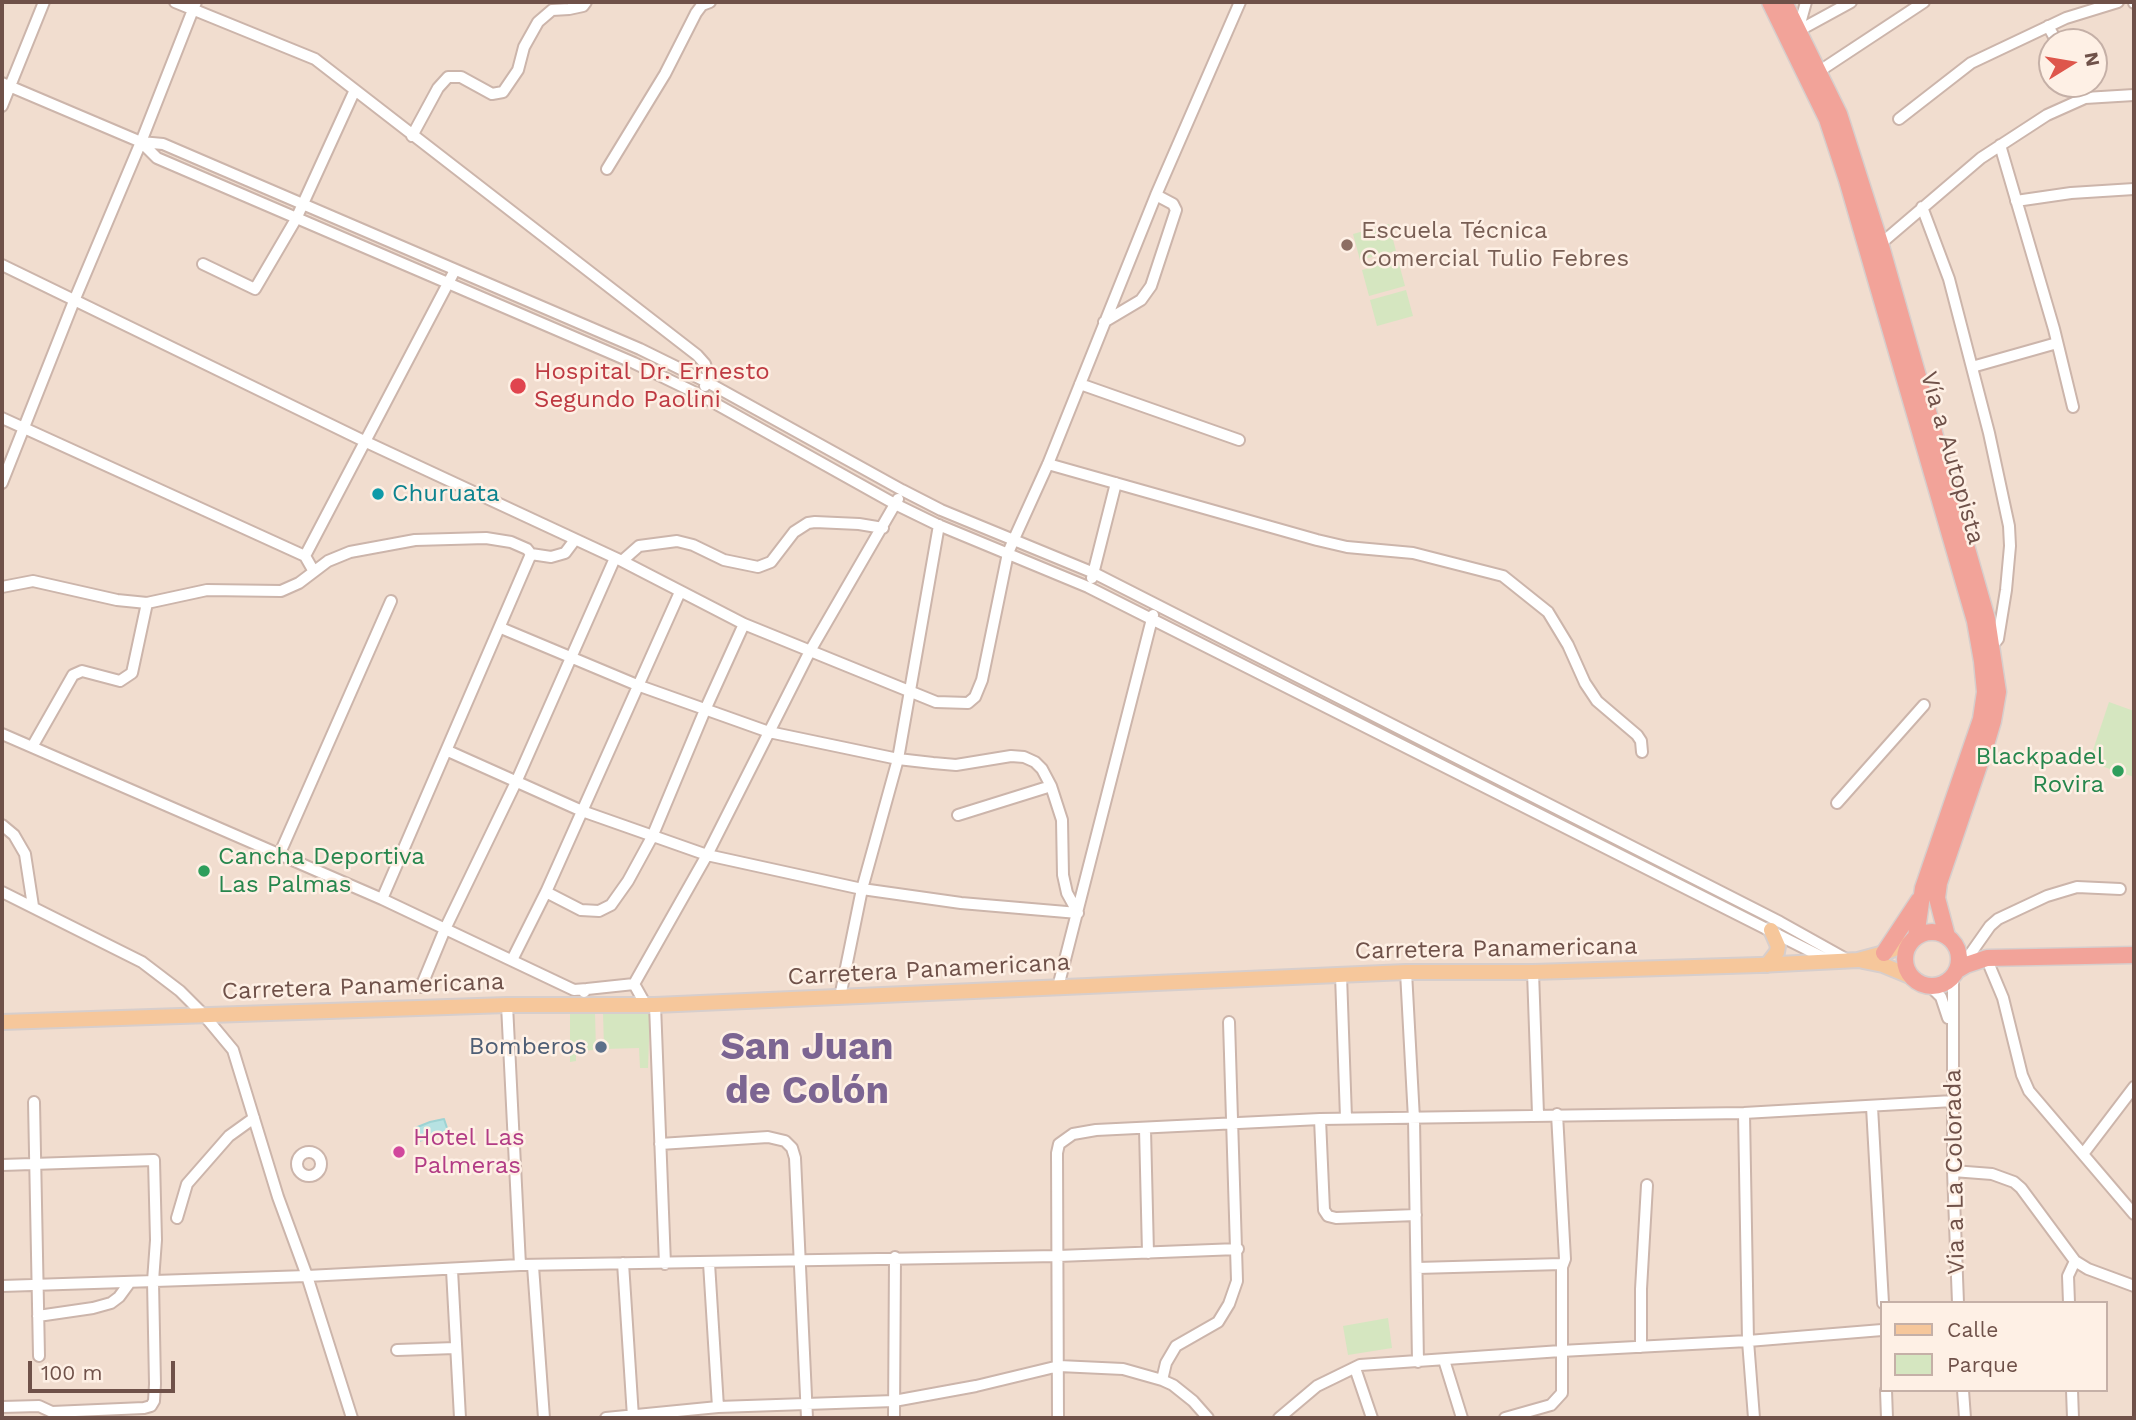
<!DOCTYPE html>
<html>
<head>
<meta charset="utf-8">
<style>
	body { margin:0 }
	#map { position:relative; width:2136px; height:1420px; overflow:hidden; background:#faece0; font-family:"Work Sans",sans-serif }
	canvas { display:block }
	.frame { position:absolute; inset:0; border:4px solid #6f5149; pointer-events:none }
	.legend { position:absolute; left:1880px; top:1301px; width:228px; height:91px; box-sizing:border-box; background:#fef0e5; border:2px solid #c5b0a7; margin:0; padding:9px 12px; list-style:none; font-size:21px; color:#6f5149 }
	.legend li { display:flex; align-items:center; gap:14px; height:35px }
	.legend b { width:35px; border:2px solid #c5b0a7 }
	.north { position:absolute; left:2038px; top:28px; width:70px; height:70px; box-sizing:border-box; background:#fef0e5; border:2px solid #c5b0a7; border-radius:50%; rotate:79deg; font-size:19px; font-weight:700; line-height:28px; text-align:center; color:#6f5149 }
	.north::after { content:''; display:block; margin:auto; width:24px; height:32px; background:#de564b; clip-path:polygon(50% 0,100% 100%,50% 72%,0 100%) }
	.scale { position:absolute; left:28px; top:1361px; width:147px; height:32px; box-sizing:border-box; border:4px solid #6f5149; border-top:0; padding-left:9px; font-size:21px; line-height:24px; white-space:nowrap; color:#6f5149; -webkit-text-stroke:5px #fef0e5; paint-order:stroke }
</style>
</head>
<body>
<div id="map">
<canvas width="2136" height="1420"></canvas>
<div class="frame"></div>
<ul class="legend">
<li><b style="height:9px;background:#f6c79b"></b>Calle</li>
<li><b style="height:19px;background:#d5e6c0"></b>Parque</li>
</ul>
<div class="north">N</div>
<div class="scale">100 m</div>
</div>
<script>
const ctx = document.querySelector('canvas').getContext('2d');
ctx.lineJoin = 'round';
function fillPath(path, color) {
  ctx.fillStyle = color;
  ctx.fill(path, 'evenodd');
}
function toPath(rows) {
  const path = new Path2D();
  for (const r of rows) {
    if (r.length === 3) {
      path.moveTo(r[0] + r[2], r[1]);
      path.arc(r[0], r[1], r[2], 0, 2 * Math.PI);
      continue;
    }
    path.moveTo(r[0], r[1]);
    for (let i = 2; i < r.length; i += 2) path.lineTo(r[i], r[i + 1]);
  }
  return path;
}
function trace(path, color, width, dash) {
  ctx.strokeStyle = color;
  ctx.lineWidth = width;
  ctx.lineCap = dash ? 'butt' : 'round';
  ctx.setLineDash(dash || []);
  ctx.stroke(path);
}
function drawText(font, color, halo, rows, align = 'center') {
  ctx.font = font + ' "Work Sans",sans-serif';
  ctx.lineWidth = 5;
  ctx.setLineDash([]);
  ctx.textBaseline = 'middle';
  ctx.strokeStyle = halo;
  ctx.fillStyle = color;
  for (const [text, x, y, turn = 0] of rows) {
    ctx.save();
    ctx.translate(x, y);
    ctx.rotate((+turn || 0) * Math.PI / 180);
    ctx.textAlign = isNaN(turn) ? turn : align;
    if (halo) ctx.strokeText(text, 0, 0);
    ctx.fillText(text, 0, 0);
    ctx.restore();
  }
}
fillPath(toPath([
	[2,2,2134,2,2134,1418,2,1418],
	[2052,42,2094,42,2094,84,2052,84],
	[1882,1303,2106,1303,2106,1390,1882,1390]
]), '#f1ddcf');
fillPath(toPath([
	[1389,224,1396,251,1360,260,1353,234],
	[1398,260,1405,286,1369,296,1362,270],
	[1406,290,1413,316,1377,326,1370,300],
	[2109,702,2134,711,2134,777,2089,762],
	[650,1011,648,1068,640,1068,639,1048,604,1049,603,1012],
	[570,1012,595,1012,596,1050,576,1051,576,1061,570,1062],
	[1388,1318,1392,1348,1348,1355,1343,1326]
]), '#d5e6c0');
const water = toPath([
	[444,1119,448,1131,419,1141,415,1128,430,1122,444,1119]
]);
fillPath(water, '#b6e2e2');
trace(water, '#9dd3d3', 2);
const minor = toPath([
	[175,2,315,59,697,355,705,364,708,373,705,386],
	[2134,2,2134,3],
	[2048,26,2057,42],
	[1798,31,1851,2],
	[1798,31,1806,2],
	[1818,72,1924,2],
	[2,83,141,142,163,144,640,349,707,382,902,490,941,510,1094,573,1780,922,1848,960],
	[2,106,44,2],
	[1899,119,1971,63,2066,18,2118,2],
	[412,136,438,88,448,77,461,77,492,94,503,92,518,70,524,47,538,22,552,10,569,9,583,6,586,2],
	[141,142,157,158,634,363,700,395,895,504,936,524,1088,587,1830,961],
	[2000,145,2054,329,2073,407],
	[607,169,665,74,696,13,702,5,710,2],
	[2016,201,2071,193,2134,189],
	[1922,207,1949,279,1989,433,2009,526,2010,546,2006,590,1998,639,1992,646],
	[1878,246,1981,158,2047,115,2085,98,2134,95],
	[203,264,255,289,296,219,354,92],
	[2,265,364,441,622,561,744,624,936,702,968,703,975,697,982,680,1008,553,1014,539,1048,464,1156,195,1240,2],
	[1104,322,1141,300,1151,286,1176,210,1173,204,1156,195],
	[1972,367,2057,343],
	[1080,384,1239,440],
	[2,418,305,556,313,570],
	[1048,464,1317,540,1347,547,1413,553,1503,576,1548,612,1568,645,1585,683,1597,701,1637,735,1641,741,1642,752],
	[2,483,74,301,141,142,196,2],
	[305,556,455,270],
	[622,561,639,546,677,541,693,545,724,560,758,567,771,562,794,532,808,523,815,522,859,524,883,528],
	[1092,578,1116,483],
	[2,587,33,581,117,600,147,603,207,590,281,591,299,583,328,561,350,552,415,540,486,538,511,542,527,549,531,554,551,557,565,553,574,541],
	[501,628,637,685,769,732,898,759,933,763,956,765,1011,756,1024,757,1035,762,1042,769,1051,786,1062,820,1063,875,1067,893,1078,913],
	[2,734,382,899,574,990,587,989],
	[32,747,73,675,82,671,120,681,132,673,147,603],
	[448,751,582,811,707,855,862,889,961,903,1078,913],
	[1837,803,1924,705],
	[958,815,1051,786],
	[2,825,14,835,25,854,33,906],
	[280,853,391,601],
	[2,892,142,962,180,991,203,1014,233,1050,278,1197,307,1276,352,1418],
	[546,892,581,910,599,911,611,905,628,881,652,837,705,710,744,624],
	[382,899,531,554],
	[1971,953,1990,926,1998,919,2047,896,2077,887,2120,889],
	[1989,958,1990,967,2003,998,2022,1075,2029,1091,2134,1214],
	[512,960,546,892,680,592],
	[1406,972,1414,1119,1418,1362],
	[1533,972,1538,1114],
	[1341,975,1346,1118],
	[1953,976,1953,1171,1958,1303],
	[634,984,707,855,810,651,898,499],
	[414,985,421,987,445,929,517,780,615,558],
	[1930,986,1941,997,1948,1018],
	[1058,987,1153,615],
	[584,992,587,989,634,984,643,1000,642,1005],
	[840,997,862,889,898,759,939,525],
	[507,1005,520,1265],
	[655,1005,665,1264],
	[34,1102,39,1356],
	[1872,1107,1883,1303],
	[1744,1113,1748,1341,1754,1418],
	[1320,1119,1324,1210,1328,1216,1336,1218,1416,1215],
	[1145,1129,1148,1253],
	[660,1144,768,1137,785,1141,792,1148,795,1158,807,1418],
	[309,1164,12],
	[2083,1154,2134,1087],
	[2,1165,154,1160,156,1240,153,1281,155,1384,154,1401,151,1406,144,1408,52,1412,39,1406,2,1407],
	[1953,1171,1992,1174,2014,1182,2021,1188,2075,1261,2088,1269,2134,1286],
	[177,1218,187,1184,229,1136,254,1118],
	[623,1263,633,1417],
	[709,1263,718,1407],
	[533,1266,544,1418],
	[1417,1268,1562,1264],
	[452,1270,460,1418],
	[2,1286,307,1276,520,1265,1058,1256,1238,1249],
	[2069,1303,2068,1276,2075,1261],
	[38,1316,93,1308,111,1303,119,1297,130,1282],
	[1641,1347,1641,1289,1647,1185],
	[397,1350,455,1348],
	[1444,1360,1462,1418],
	[1355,1368,1372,1418],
	[1162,1380,1166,1363,1176,1346,1218,1322,1229,1304,1237,1281,1229,1022],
	[1886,1390,1887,1418],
	[1963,1390,1965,1418],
	[2072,1390,2073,1418],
	[606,1418,718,1407,894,1401,976,1386,1059,1366,1123,1369,1162,1380,1173,1385,1193,1401,1208,1418],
	[894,1418,895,1257],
	[1058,1418,1057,1153,1059,1144,1073,1134,1096,1130,1320,1119,1744,1113,1953,1101],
	[1279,1418,1317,1386,1360,1365,1561,1351,1748,1341,1882,1330],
	[1505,1418,1551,1405,1562,1393,1562,1267,1565,1259,1557,1114]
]);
const major = toPath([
	[1863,961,1883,965,1912,977],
	[1767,965,1777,952,1778,946,1771,930],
	[2,1022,507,1005,655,1005,1406,972,1533,972,1759,965,1858,960,1884,953,1912,942]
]);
const highway = toPath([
	[1770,2,1827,119,1847,180,1975,621,1982,661,1985,692,1981,719,1923,888,1916,937],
	[1784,2,1839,114,1881,246,1987,619,1998,692,1993,721,1985,748,1939,883,1937,898,1947,936],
	[1932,959,27],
	[1884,953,1919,900],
	[1956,971,1966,965,1987,958,2134,955]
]);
trace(minor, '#ccb5ab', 14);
trace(major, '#d7cecc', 18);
trace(highway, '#d7cecc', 19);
trace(minor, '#fff', 10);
trace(major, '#f6c79b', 14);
trace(highway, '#f2a399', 16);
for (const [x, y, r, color] of [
	[1347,245,7,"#8d6e63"],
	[518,386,9,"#e0444e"],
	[378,494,7,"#0f9aa8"],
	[2118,771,7,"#2e9e5b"],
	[204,871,7,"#2e9e5b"],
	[601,1047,7,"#5c6f8a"],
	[399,1152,7,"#d1479c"]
]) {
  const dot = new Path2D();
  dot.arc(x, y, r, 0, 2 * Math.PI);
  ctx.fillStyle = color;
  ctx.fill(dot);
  trace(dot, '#fef0e5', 2.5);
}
drawText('24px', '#785e54', '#fef0e5', [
	["Escuela Técnica",1361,231],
	["Comercial Tulio Febres",1361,259]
], 'left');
drawText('24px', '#be3a42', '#fef0e5', [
	["Hospital Dr. Ernesto",534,372],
	["Segundo Paolini",534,400]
], 'left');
drawText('24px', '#6f5149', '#fef0e5', [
	["Vía a Autopista",1952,458,74],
	["Carretera Panamericana",1496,949,-1],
	["Carretera Panamericana",929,970,-3],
	["Carretera Panamericana",363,987,-2],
	["Via a La Colorada",1955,1172,-91]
]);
drawText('24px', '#0d838f', '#fef0e5', [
	["Churuata",392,494]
], 'left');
drawText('24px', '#27864d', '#fef0e5', [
	["Blackpadel",2104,757],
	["Rovira",2104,785],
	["Cancha Deportiva",218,857,"left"],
	["Las Palmas",218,885,"left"]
], 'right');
drawText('24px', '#4e5e75', '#fef0e5', [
	["Bomberos",587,1047]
], 'right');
drawText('24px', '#b23c85', '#fef0e5', [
	["Hotel Las",413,1138],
	["Palmeras",413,1166]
], 'left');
drawText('bold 38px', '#7c6592', '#fef0e5', [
	["San Juan",807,1048],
	["de Colón",807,1092]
]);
</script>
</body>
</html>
